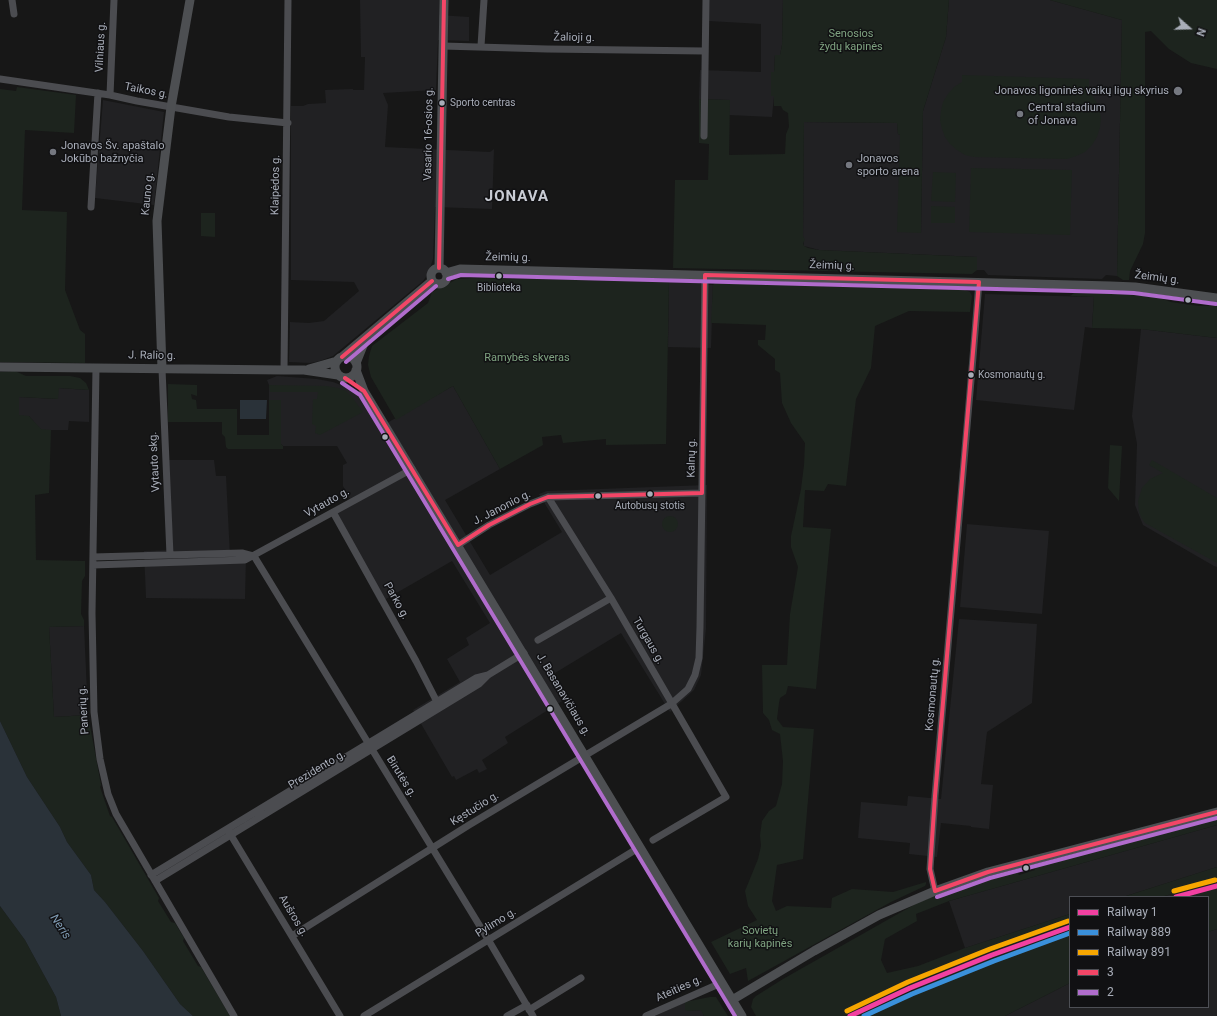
<!DOCTYPE html>
<html>
<head>
<meta charset="utf-8">
<style>
	body { margin:0 }
	#map { position:relative; width:1217px; height:1016px; overflow:hidden; background:#171717; font-family:Roboto,sans-serif }
	canvas { display:block }
	.legend { position:absolute; left:1069px; top:896px; width:140px; height:112px; box-sizing:border-box; background:#111113; border:1px solid #4d4f55; margin:0; padding:5px 7px; list-style:none; font-size:12px; color:#a8adb8 }
	.legend li { display:flex; align-items:center; gap:8px; height:20px }
	.legend b { width:20px; border:1px solid #4d4f55 }
	.north { position:absolute; left:1169px; top:8px; width:40px; height:40px; -webkit-text-stroke:3px #111113; paint-order:stroke; rotate:110deg; font-size:11px; font-weight:700; line-height:16px; text-align:center; color:#a8adb8 }
	.north::after { content:''; display:block; margin:auto; width:14px; height:18px; background:#a8adb8; clip-path:polygon(50% 0,100% 100%,50% 72%,0 100%) }
</style>
</head>
<body>
<div id="map">
<canvas width="1217" height="1016"></canvas>
<ul class="legend">
<li><b style="height:5px;background:#f240a1"></b>Railway 1</li>
<li><b style="height:5px;background:#3a90db"></b>Railway 889</li>
<li><b style="height:5px;background:#f7a600"></b>Railway 891</li>
<li><b style="height:5px;background:#f34667"></b>3</li>
<li><b style="height:5px;background:#b06ccc"></b>2</li>
</ul>
<div class="north">N</div>
</div>
<script>
const ctx = document.querySelector('canvas').getContext('2d');
ctx.lineJoin = 'round';
function fillPath(path, color) {
  ctx.fillStyle = color;
  ctx.fill(path, 'evenodd');
}
function toPath(rows) {
  const path = new Path2D();
  for (const r of rows) {
    if (r.length === 3) {
      path.moveTo(r[0] + r[2], r[1]);
      path.arc(r[0], r[1], r[2], 0, 2 * Math.PI);
      continue;
    }
    path.moveTo(r[0], r[1]);
    for (let i = 2; i < r.length; i += 2) path.lineTo(r[i], r[i + 1]);
  }
  return path;
}
function trace(path, color, width, dash) {
  ctx.strokeStyle = color;
  ctx.lineWidth = width;
  ctx.lineCap = dash ? 'butt' : 'round';
  ctx.setLineDash(dash || []);
  ctx.stroke(path);
}
function drawText(font, color, halo, rows, align = 'center') {
  ctx.font = font + ' Roboto,sans-serif';
  ctx.lineWidth = 3;
  ctx.setLineDash([]);
  ctx.textBaseline = 'middle';
  ctx.strokeStyle = halo;
  ctx.fillStyle = color;
  for (const [text, x, y, turn = 0] of rows) {
    ctx.save();
    ctx.translate(x, y);
    ctx.rotate((+turn || 0) * Math.PI / 180);
    ctx.textAlign = isNaN(turn) ? turn : align;
    if (halo) ctx.strokeText(text, 0, 0);
    ctx.fillText(text, 0, 0);
    ctx.restore();
  }
}
fillPath(toPath([
	[360,0,439,0,439,15,469,17,469,41,438,40,436,90,383,93,388,105,385,147,490,152,494,149,492,209,435,207,433,259,428,274,423,281,333,356,320,361,310,363,289,362,290,322,309,323,324,321,359,291,354,282,291,280,291,106,303,106,308,104,326,103,325,90,353,89,353,90,364,90,365,57,361,57],
	[709,0,783,0,782,45,780,55,775,55,774,72,772,72,771,96,774,96,772,117,729,115,729,100,699,99,700,70,761,72,761,24,709,21],
	[949,0,1050,0,1122,20,1117,276,1106,275,1102,279,988,275,984,270,977,270,977,257,819,250,804,246,803,236,804,122,897,123,898,134,900,135,921,232,923,111,946,37],
	[103,100,164,112,154,205,95,198],
	[669,281,698,282,701,284,713,285,711,348,668,347],
	[985,294,1094,297,1092,328,1085,327,1074,410,976,400],
	[1141,329,1217,338,1217,567,1214,566,1143,525,1135,505,1137,444,1132,416],
	[277,376,317,379,333,382,349,388,361,398,378,428,453,386,500,469,445,500,490,575,562,532,539,494,547,491,707,485,706,629,701,675,694,690,670,712,621,633,550,676,564,700,505,737,508,743,482,760,487,769,479,773,477,769,456,780,454,776,452,777,413,710,460,682,447,659,469,645,466,638,490,623,452,561,379,603,331,512,351,501,343,486,343,465,347,463,337,446,283,446,281,444,281,400,269,400,269,385,267,380],
	[58,388,89,390,89,422,69,421,68,430,41,430,29,416,19,416,19,397,58,399],
	[168,460,214,460,216,476,226,476,230,556,246,556,245,599,146,598,144,551,173,550],
	[967,524,1049,531,1042,614,960,607],
	[959,619,1037,624,1032,703,987,732,981,784,993,785,989,829,971,827,971,826,941,823,937,857,909,854,910,843,858,838,861,802,907,806,908,796,941,799],
	[84,626,88,715,54,717,49,627],
	[1217,825,1217,867,1123,897,1070,897,1070,914,965,948,949,901],
	[1217,882,1217,887,1178,897,1161,897],
	[1070,924,1070,930,1042,939,900,995,855,1016,845,1016,893,993,975,957],
	[1217,929,1217,1016,1005,1016,1070,983,1070,1007,1208,1007,1208,932],
	[685,1002,688,1011,702,1010,704,1016,655,1016]
]), '#212123');
fillPath(toPath([
	[783,0,949,0,946,37,923,111,921,233,897,232,900,135,898,134,897,123,804,122,803,236,805,240,803,243,804,246,808,248,819,250,977,257,977,270,972,274,673,268,675,180,708,180,709,144,699,143,699,99,730,100,729,155,785,154,786,134,789,127,788,113,783,110,781,106,774,106,774,96,771,96,771,72,774,72,775,55,780,55,782,45],
	[1050,0,1217,0,1217,69,1191,63,1169,49,1151,31,1145,32,1145,233,1143,244,1130,271,1129,280,1123,280,1117,276,1122,20],
	[962,75,1089,79,1089,92,1095,99,1099,108,1101,118,1100,127,1097,137,1092,145,1085,152,1076,156,1067,159,974,157,965,155,957,150,950,144,945,137,942,129,940,120,941,111,943,102,948,94,954,87,962,82],
	[17,87,76,95,74,133,25,130,22,210,67,212,65,290,80,330,85,334,85,363,0,362,0,89,16,91],
	[971,168,1072,170,1070,235,969,232],
	[933,172,956,173,955,202,931,201],
	[931,206,955,207,955,223,931,223],
	[201,213,215,213,215,237,201,236],
	[473,278,669,281,666,444,606,445,606,439,563,443,561,435,542,437,543,445,500,469,453,386,396,420,371,377,368,365,369,356,372,346,428,303,432,292,457,279],
	[715,283,965,290,970,292,972,296,970,312,909,311,875,326,871,368,856,399,846,486,828,484,824,491,805,490,803,527,831,529,816,689,788,686,786,694,780,698,779,703,777,719,783,727,814,729,803,859,777,865,772,901,776,911,787,906,831,908,832,898,852,889,893,892,926,882,926,884,925,886,891,902,748,981,746,968,730,974,711,942,757,920,748,906,745,891,758,859,761,846,760,835,762,821,769,811,776,806,782,784,783,761,780,734,772,730,769,720,763,713,762,665,787,665,790,614,798,567,791,547,791,536,801,489,804,465,805,443,791,423,782,403,780,373,775,370,775,359,758,345,758,340,765,340,766,325,711,323,713,285],
	[1074,293,1118,294,1157,297,1171,302,1199,306,1217,306,1217,338,1141,329,1092,328,1094,297,1070,296],
	[15,371,26,376,70,376,80,378,86,383,89,390,59,388,58,399,19,397,19,415,29,416,41,429,51,430,49,493,35,495,36,560,85,561,85,576,82,581,81,614,84,620,84,626,49,627,54,717,88,715,101,785,100,787,110,816,112,817,159,898,158,901,171,922,175,923,184,938,183,941,198,966,201,967,230,1016,193,1016,180,1004,143,951,105,902,94,890,91,875,67,842,60,827,27,777,0,721,0,372],
	[168,384,197,385,197,396,191,394,192,399,196,400,197,409,237,409,237,435,269,435,269,400,281,400,281,444,283,446,283,449,228,449,226,447,225,437,222,434,222,422,168,422],
	[269,385,326,386,338,388,346,391,352,397,363,412,320,435,315,433,316,426,312,424,313,399,317,399,318,392,270,392],
	[1110,445,1122,446,1119,501,1108,488],
	[1152,460,1217,498,1217,563,1145,523,1141,517,1139,512,1138,501,1142,488,1150,479,1163,473,1149,465],
	[670,524,8],
	[1217,818,1217,825,949,901,916,914,917,921,885,939,881,960,887,973,918,966,965,948,1070,914,1070,924,975,957,893,993,845,1016,756,1016,751,1007,753,999,756,996,783,979,919,902,995,874,1017,871,1019,875,1035,870,1035,866,1051,860,1065,858],
	[1217,867,1217,882,1161,897,1123,897],
	[1217,887,1217,929,1208,932,1208,897,1178,897],
	[0,906,25,940,56,997,61,1016,0,1016],
	[1070,930,1070,983,1005,1016,855,1016,970,965],
	[710,997,716,997,728,1016,704,1016,701,1010,688,1011,685,1010,685,1002]
]), '#1d241e');
fillPath(toPath([
	[240,400,267,400,266,419,240,419],
	[0,721,27,777,60,827,67,842,91,875,94,890,105,902,143,951,180,1004,193,1016,61,1016,56,997,25,940,0,906]
]), '#2a3239');
trace(toPath([
	[12,0,14,14],
	[443,46,547,49,704,51],
	[481,46,484,0],
	[0,79,110,95,137,101,229,117,288,123],
	[110,95,114,0],
	[704,136,706,0],
	[91,207,98,93],
	[96,368,92,613,94,712,100,759,108,794,116,814,234,1016],
	[162,369,170,555],
	[284,370,288,0],
	[548,497,611,598,726,797,653,840],
	[333,512,416,661,437,702],
	[458,545,489,525,530,504,548,497,702,493],
	[254,556,489,941,533,1016],
	[93,557,242,553,253,556],
	[93,565,245,560,412,469],
	[538,640,611,598],
	[229,832,340,1016],
	[151,875,476,678,488,675],
	[155,881,479,684,488,675,524,653],
	[935,891,930,869,935,796,973,357,979,282],
	[292,936,469,825,671,704,688,689,695,675,699,658,700,627,705,275],
	[529,1010,581,978],
	[364,1016,640,847],
	[507,1016,527,1005],
	[646,1016,721,983]
]), '#4b4c50', 7);
trace(toPath([
	[439,276,8],
	[439,268,444,0],
	[446,273,460,269,500,270,1111,286,1135,287,1217,298],
	[346,367,11],
	[342,357,432,281],
	[356,363,366,338],
	[0,367,284,370,304,370,338,375],
	[162,369,157,221,171,107,190,0],
	[309,369,337,361],
	[356,370,364,391,742,1016],
	[732,1000,814,951,879,915,935,891,988,872,1217,812]
]), '#4d4f52', 9);
trace(toPath([
	[439,268,444,0],
	[342,357,432,281],
	[345,378,364,391,458,545,489,525,530,504,548,497,702,493,705,275,979,282,935,796,930,869,935,891,988,872,1217,812]
]), '#f34667', 4);
trace(toPath([
	[448,279,461,275,1111,292,1134,293,1216,304],
	[346,362,436,286],
	[342,383,360,395,735,1016],
	[937,897,990,878,1217,818]
]), '#b06ccc', 4);
trace(toPath([
	[1176,897,1217,886],
	[850,1016,910,988,992,955,1070,927]
]), '#f240a1', 5);
trace(toPath([
	[864,1016,912,994,994,961,1070,933]
]), '#3a90db', 5);
trace(toPath([
	[1174,891,1215,880],
	[847,1011,908,982,990,949,1068,921]
]), '#f7a600', 5);
for (const [x, y, r, color] of [
	[1178,91,5,"#757880"],
	[442,103,3.5,"#a8adb8"],
	[1020,114,4,"#757880"],
	[53,152,4,"#757880"],
	[849,165,4,"#757880"],
	[499,276,3.5,"#a8adb8"],
	[1188,300,3.5,"#a8adb8"],
	[971,375,3.5,"#a8adb8"],
	[385,437,3.5,"#a8adb8"],
	[650,494,3.5,"#a8adb8"],
	[598,496,3.5,"#a8adb8"],
	[550,709,3.5,"#a8adb8"],
	[1026,868,3.5,"#a8adb8"]
]) {
  const dot = new Path2D();
  dot.arc(x, y, r, 0, 2 * Math.PI);
  ctx.fillStyle = color;
  ctx.fill(dot);
  trace(dot, '#111113', 1.5);
}
drawText('10px', '#a8adb8', '#111113', [
	["Sporto centras",450,103],
	["Biblioteka",499,288,"center"],
	["Kosmonautų g.",978,375],
	["Autobusų stotis",650,506,"center"]
], 'left');
drawText('11px', '#7fa381', '#111113', [
	["Senosios",851,34],
	["žydų kapinės",851,47],
	["Ramybės skveras",527,358],
	["Sovietų",760,931],
	["karių kapinės",760,944]
]);
drawText('11px', '#a8adb8', '#111113', [
	["Žalioji g.",574,38,1],
	["Vilniaus g.",101,47,-87],
	["Taikos g.",146,91,11],
	["Vasario 16-osios g.",429,134,-89],
	["Klaipėdos g.",276,185,-89],
	["Kauno g.",148,194,-84],
	["Žeimių g.",508,258,1],
	["Žeimių g.",832,266,2],
	["Žeimių g.",1157,278,7],
	["J. Ralio g.",152,356,1],
	["Kalnų g.",692,458,-89],
	["Vytauto skg.",155,462,-93],
	["Vytauto g.",327,503,-29],
	["J. Janonio g.",502,508,-27],
	["Parko g.",396,601,61],
	["Turgaus g.",648,641,60],
	["Kosmonautų g.",933,694,-85],
	["J. Basanavičiaus g.",563,695,59],
	["Panerių g.",84,710,-94],
	["Prezidento g.",317,770,-31],
	["Birutės g.",401,777,58],
	["Kęstučio g.",475,809,-32],
	["Aušros g.",293,916,59],
	["Pylimo g.",496,923,-32],
	["Ateities g.",679,989,-24]
]);
drawText('11px', '#a8adb8', '#111113', [
	["Jonavos ligoninės vaikų ligų skyrius",1169,91,"right"],
	["Central stadium",1028,108],
	["of Jonava",1028,121],
	["Jonavos Šv. apaštalo",61,146],
	["Jokūbo bažnyčia",61,159],
	["Jonavos",857,159],
	["sporto arena",857,172]
], 'left');
drawText('italic 12px', '#7f9bb3', '#111113', [
	["Neris",60,927,56]
]);
ctx.letterSpacing = '1px';
drawText('bold 15px', '#c9ccd4', '#111113', [
	["JONAVA",517,197]
]);
ctx.letterSpacing = '0px';
</script>
</body>
</html>
